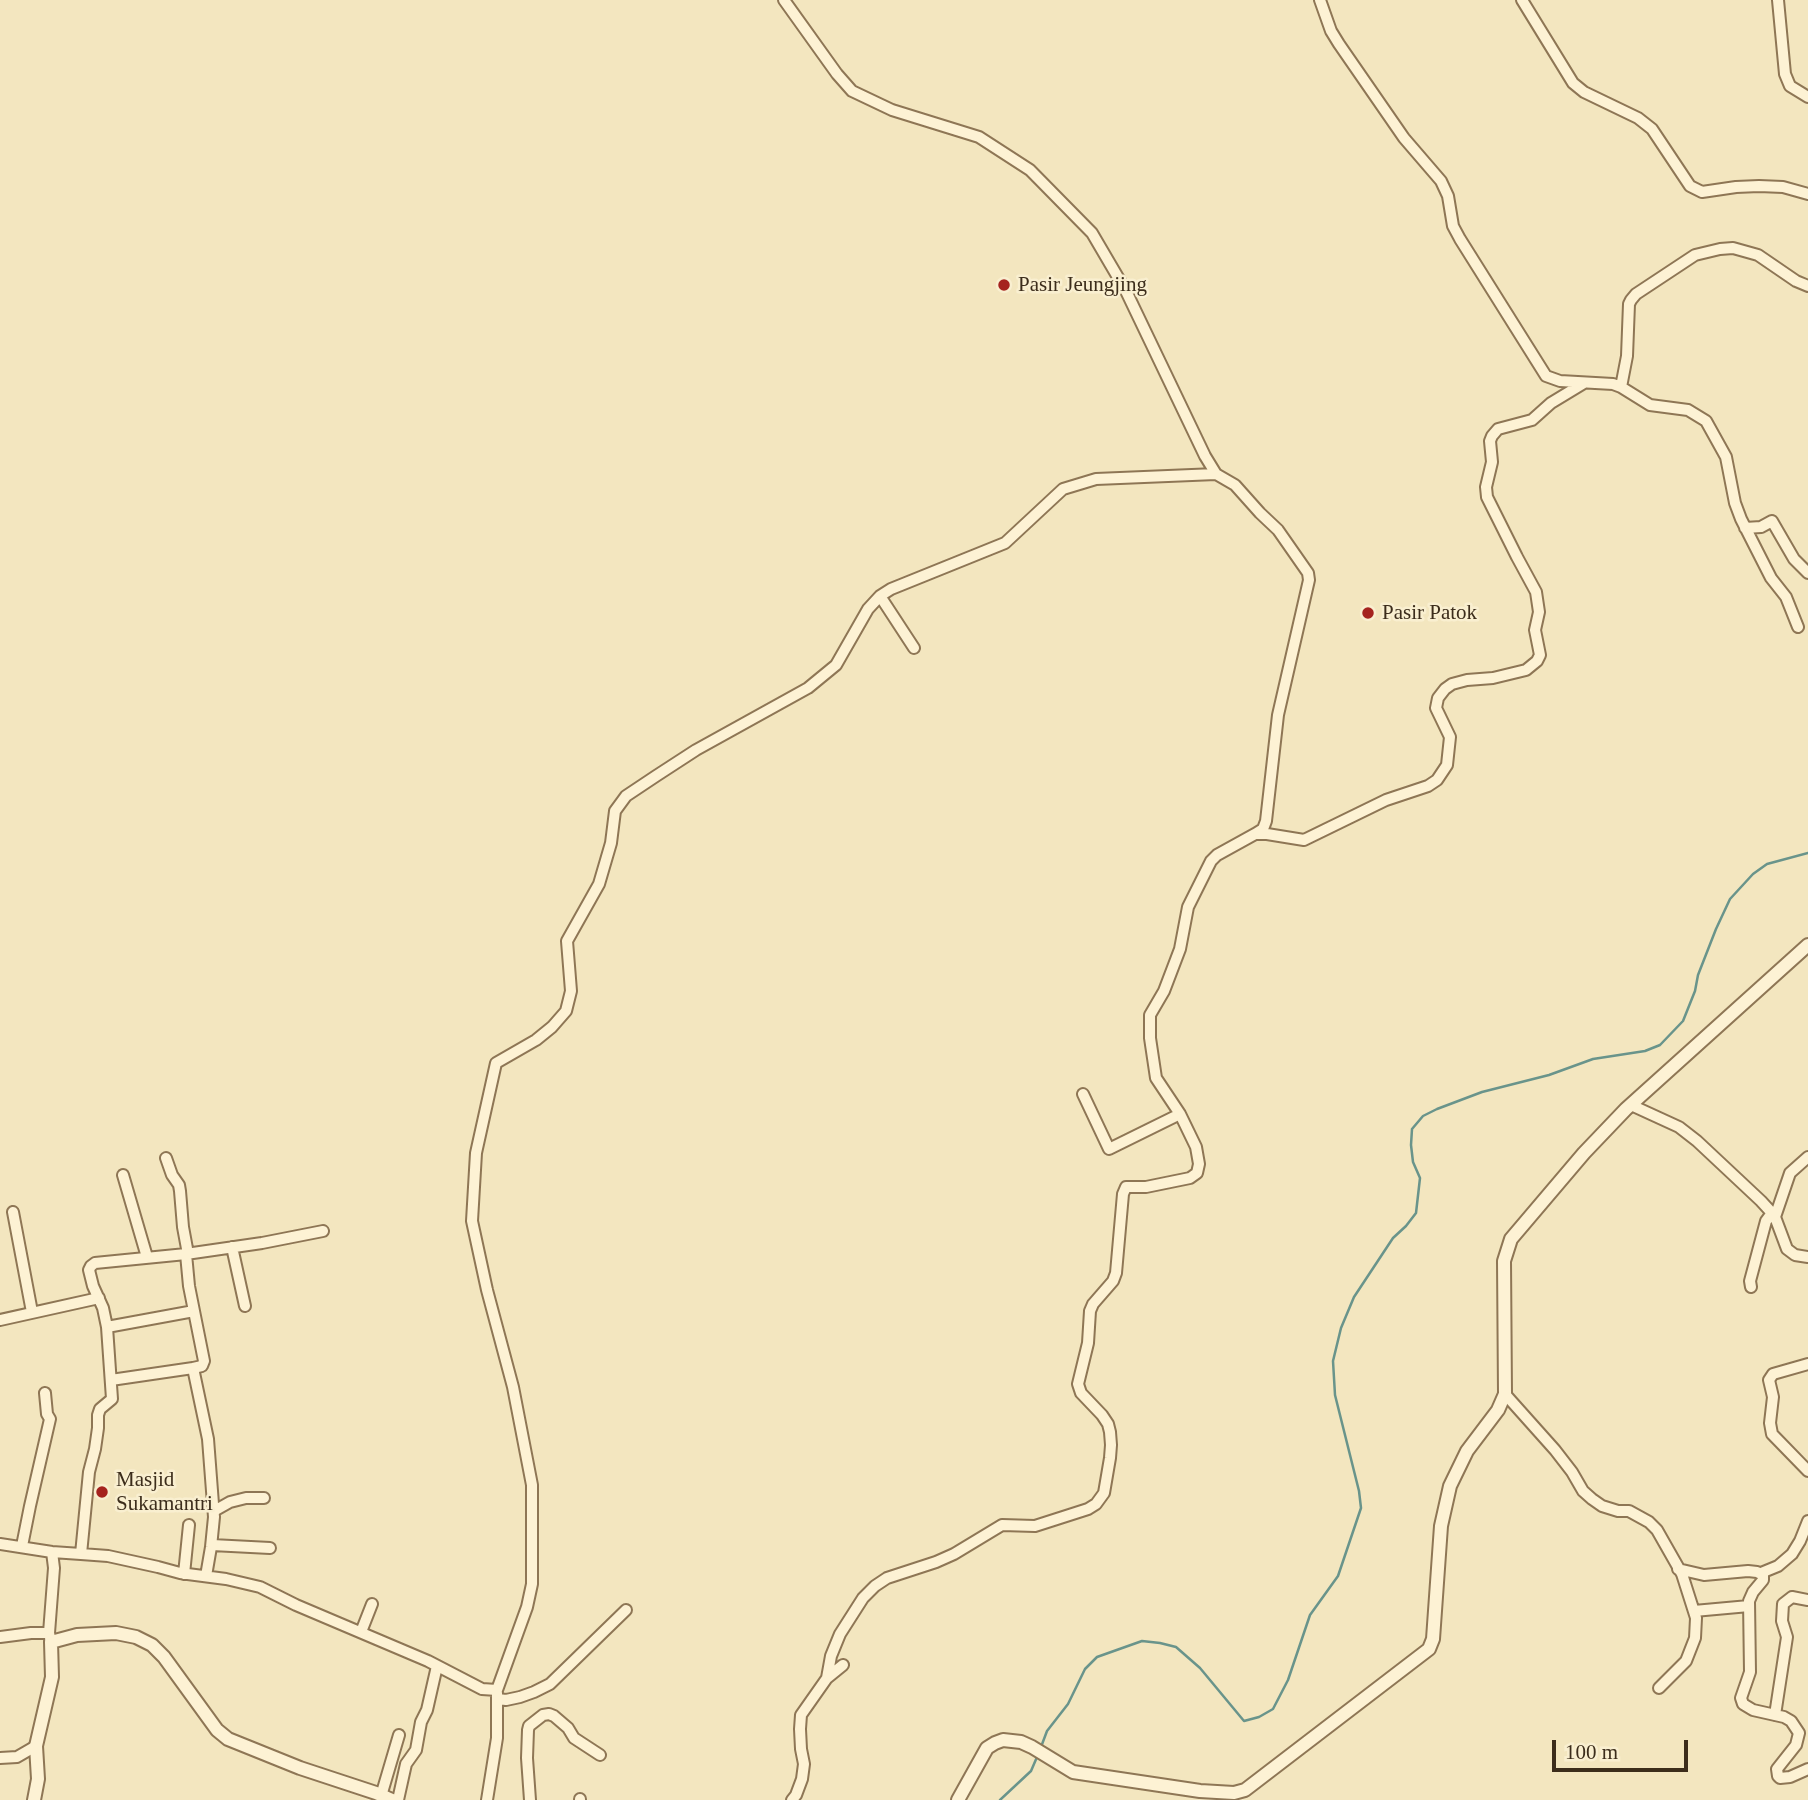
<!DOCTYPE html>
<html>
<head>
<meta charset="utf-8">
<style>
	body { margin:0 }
	#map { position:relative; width:1808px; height:1800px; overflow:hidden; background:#f3e6bf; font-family:Georgia,serif }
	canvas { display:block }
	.scale { position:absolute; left:1552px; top:1740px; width:136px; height:32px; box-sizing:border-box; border:4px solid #3c2d1b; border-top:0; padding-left:9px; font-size:21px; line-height:24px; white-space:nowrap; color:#3c2d1b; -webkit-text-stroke:5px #f9efd0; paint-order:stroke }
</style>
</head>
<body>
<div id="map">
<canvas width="1808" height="1800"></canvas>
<div class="scale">100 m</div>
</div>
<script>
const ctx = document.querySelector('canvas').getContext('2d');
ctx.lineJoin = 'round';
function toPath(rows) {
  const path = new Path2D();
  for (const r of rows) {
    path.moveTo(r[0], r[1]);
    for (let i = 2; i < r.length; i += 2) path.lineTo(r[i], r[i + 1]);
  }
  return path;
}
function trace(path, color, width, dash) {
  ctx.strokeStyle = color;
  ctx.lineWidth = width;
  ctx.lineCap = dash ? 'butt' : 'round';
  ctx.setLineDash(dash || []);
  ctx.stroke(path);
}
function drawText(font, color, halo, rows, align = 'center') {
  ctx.font = font + ' Georgia,serif';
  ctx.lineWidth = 5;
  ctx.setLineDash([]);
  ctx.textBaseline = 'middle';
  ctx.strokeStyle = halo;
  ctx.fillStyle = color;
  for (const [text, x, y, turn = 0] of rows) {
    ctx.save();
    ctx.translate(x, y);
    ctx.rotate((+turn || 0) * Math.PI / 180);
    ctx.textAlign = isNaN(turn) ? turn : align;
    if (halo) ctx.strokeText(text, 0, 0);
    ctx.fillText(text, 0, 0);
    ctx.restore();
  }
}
trace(toPath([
	[1041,1747,1047,1731,1068,1704,1085,1669,1097,1657,1142,1641,1160,1643,1176,1647,1200,1668,1244,1721,1259,1717,1273,1709,1288,1680,1310,1615,1338,1576,1361,1508,1359,1491,1335,1395,1333,1361,1341,1328,1354,1297,1393,1238,1406,1226,1416,1213,1420,1178,1413,1162,1411,1145,1412,1129,1423,1116,1437,1109,1482,1092,1549,1075,1593,1059,1645,1051,1660,1045,1683,1021,1695,991,1698,975,1716,929,1730,899,1753,874,1767,864,1808,853],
	[1000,1800,1031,1771,1037,1757]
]), '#69948b', 2.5);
const minor = toPath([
	[784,0,837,74,852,91,892,110,979,137,1030,170,1092,233,1126,291,1205,456,1216,474,1235,485,1260,513,1278,530,1308,573,1309,580,1278,715,1266,821,1263,829,1255,834,1217,855,1211,861,1188,907,1180,949,1164,991,1150,1015,1150,1038,1156,1078,1180,1114,1196,1147,1199,1164,1197,1173,1190,1178,1146,1187,1126,1187,1123,1194,1116,1273,1113,1281,1093,1304,1090,1311,1088,1343,1078,1384,1081,1393,1102,1415,1108,1424,1110,1432,1111,1445,1110,1458,1104,1493,1096,1504,1088,1509,1035,1526,1002,1525,954,1554,936,1562,887,1578,875,1586,863,1598,840,1634,831,1656,827,1678],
	[1320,0,1331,31,1339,44,1404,138,1441,181,1448,196,1453,226,1460,239,1546,376,1560,381,1613,384,1621,387,1650,405,1688,410,1706,421,1726,457,1735,503,1741,519,1771,578,1786,597,1798,627],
	[1522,0,1573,83,1584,92,1638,118,1652,129,1690,186,1702,192,1736,187,1759,186,1783,187,1808,194],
	[1778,0,1785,74,1790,86,1808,97],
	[1621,387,1627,356,1629,304,1631,300,1636,294,1695,255,1720,249,1733,248,1758,255,1796,281,1808,286],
	[1745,528,1761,527,1772,521,1794,559,1808,573],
	[880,596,914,648],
	[1255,834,1267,834,1304,840,1386,800,1428,786,1437,780,1447,765,1450,737,1436,708,1438,698,1445,689,1452,684,1467,680,1493,678,1526,670,1537,661,1540,655,1535,630,1539,612,1536,592,1517,557,1487,497,1486,487,1492,462,1490,441,1492,436,1498,429,1532,420,1551,403,1584,383],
	[1083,1094,1109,1149,1180,1114],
	[1631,1105,1679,1127,1697,1141,1761,1201,1772,1213,1775,1217,1787,1249,1795,1255,1808,1257],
	[166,1158,172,1175,179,1185,180,1191,183,1227,188,1254],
	[123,1175,147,1257],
	[13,1212,32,1312],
	[1775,1217,1790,1173,1808,1157],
	[232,1247,245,1306],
	[186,1254,189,1286,204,1361,202,1366,193,1368,208,1439,214,1517,211,1547,206,1576],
	[1751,1287,1750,1281,1766,1221,1772,1213],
	[0,1320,99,1298],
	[107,1327,194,1311],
	[1808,1364,1773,1374,1769,1380,1773,1397,1770,1423,1772,1434,1808,1471],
	[111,1380,193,1368],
	[1505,1394,1555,1450,1572,1472,1583,1491,1592,1499,1602,1506,1618,1511,1629,1511,1649,1522,1657,1530,1682,1574,1696,1618,1695,1638,1686,1661,1659,1688],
	[214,1511,230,1502,246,1498,264,1498],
	[0,1544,52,1552,81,1554,89,1472,95,1449,98,1428,98,1415,100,1409,112,1399,107,1327,103,1308,93,1286,89,1270,91,1266,95,1263,186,1254,262,1243,323,1231],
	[212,1545,270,1548],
	[22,1546,30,1506,50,1419,47,1414,45,1393],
	[81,1554,108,1556,158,1567,180,1573,226,1579,260,1587,296,1605,428,1661,482,1689,497,1690,527,1607,532,1584,532,1485,513,1387,487,1290,472,1221,476,1153,496,1063,536,1040,552,1027,566,1011,571,991,567,941,599,884,611,843,615,811,626,796,656,776,696,750,808,688,836,665,868,609,880,596,891,589,1005,543,1063,489,1096,479,1216,474],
	[1678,1569,1704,1575,1748,1571,1757,1572,1763,1575,1763,1580,1753,1592,1749,1601,1750,1672,1741,1698,1743,1704,1753,1710,1784,1717,1791,1721,1799,1733,1796,1745,1777,1769,1778,1776,1780,1778,1790,1777,1808,1769],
	[1761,1573,1778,1566,1792,1554,1800,1541,1808,1521],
	[184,1574,189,1525],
	[1694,1611,1749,1606],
	[361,1632,372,1604],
	[0,1637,31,1633,49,1633],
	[51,1642,49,1633,54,1568,52,1552],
	[498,1699,506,1700,520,1697,534,1692,550,1684,626,1610],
	[1775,1715,1787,1637,1782,1621,1783,1604,1792,1597,1808,1600],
	[0,1758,17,1757,36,1746],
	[381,1796,399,1735],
	[580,1799,580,1800],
	[398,1800,406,1764,416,1750,421,1722,427,1710,437,1666],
	[487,1800,497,1738,497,1693],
	[530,1800,527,1758,528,1730,529,1726,543,1715,549,1714,554,1716,568,1728,574,1738,600,1755],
	[792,1800,796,1795,802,1779,804,1764,801,1749,800,1729,801,1715,827,1678,843,1665]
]);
const tertiary = toPath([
	[34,1800,38,1779,36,1746,52,1677,51,1642,77,1635,116,1633,136,1637,152,1645,164,1657,217,1730,228,1739,300,1768,376,1793,392,1800],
	[958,1800,987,1748,995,1743,1003,1740,1021,1742,1032,1747,1073,1772,1200,1791,1234,1793,1245,1790,1429,1649,1433,1639,1441,1526,1450,1486,1467,1451,1498,1410,1505,1394,1504,1261,1511,1239,1584,1153,1626,1109,1808,945]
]);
trace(minor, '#8e7655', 14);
trace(tertiary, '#8e7655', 16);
trace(minor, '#fdf2d4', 10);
trace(tertiary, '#fdf2d4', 12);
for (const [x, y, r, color] of [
	[1004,285,7,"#a5231e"],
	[1368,613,7,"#a5231e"],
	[102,1492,7,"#a5231e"]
]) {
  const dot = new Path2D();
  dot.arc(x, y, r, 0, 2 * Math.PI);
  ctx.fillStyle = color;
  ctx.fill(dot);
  trace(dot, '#f9efd0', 2.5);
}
drawText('21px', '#3c2d1b', '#f9efd0', [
	["Pasir Jeungjing",1018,285],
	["Pasir Patok",1382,613],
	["Masjid",116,1480],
	["Sukamantri",116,1504]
], 'left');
</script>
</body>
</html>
